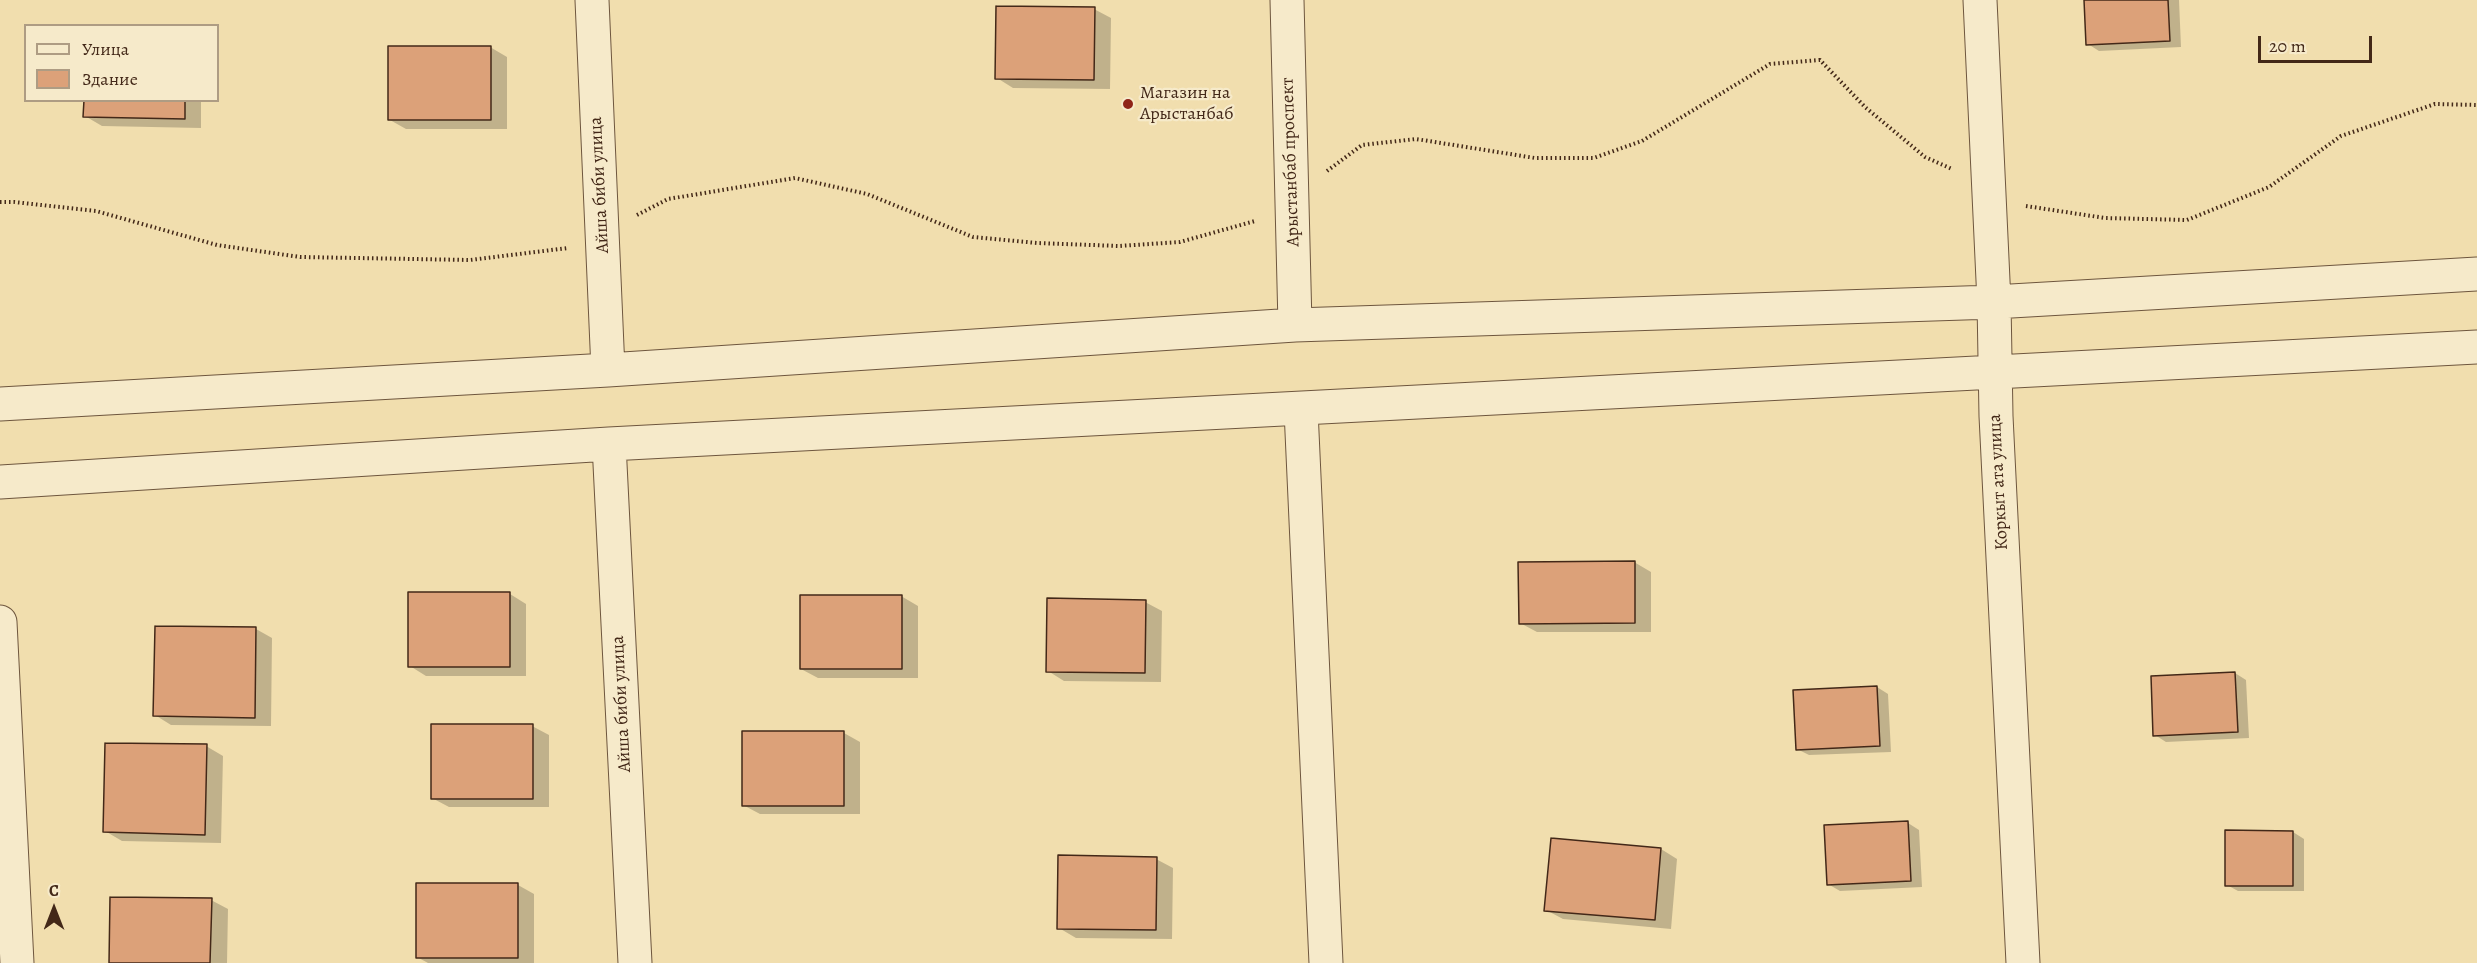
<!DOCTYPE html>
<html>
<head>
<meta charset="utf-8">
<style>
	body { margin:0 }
	#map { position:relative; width:2477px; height:963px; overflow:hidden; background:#f1deae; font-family:Alegreya,serif }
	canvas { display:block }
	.legend { position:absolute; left:24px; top:24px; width:195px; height:78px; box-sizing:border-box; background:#f6eaca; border:2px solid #ae9c83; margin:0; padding:8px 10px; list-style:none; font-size:18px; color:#432818 }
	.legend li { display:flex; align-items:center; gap:12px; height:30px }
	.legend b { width:30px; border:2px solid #ae9c83 }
	.north { position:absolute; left:24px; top:879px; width:60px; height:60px; -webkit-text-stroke:4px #f6eaca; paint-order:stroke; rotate:0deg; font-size:16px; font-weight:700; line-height:24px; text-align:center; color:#432818 }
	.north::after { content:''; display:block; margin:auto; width:21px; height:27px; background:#432818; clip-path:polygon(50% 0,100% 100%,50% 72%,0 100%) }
	.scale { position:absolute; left:2258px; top:36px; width:114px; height:27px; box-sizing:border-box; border:3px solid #432818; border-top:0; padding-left:8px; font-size:18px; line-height:21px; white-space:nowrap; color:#432818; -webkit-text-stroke:4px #f6eaca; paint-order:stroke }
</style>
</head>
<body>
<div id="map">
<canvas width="2477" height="963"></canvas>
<ul class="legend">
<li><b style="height:8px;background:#f6eaca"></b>Улица</li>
<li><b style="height:16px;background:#dca179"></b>Здание</li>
</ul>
<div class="north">С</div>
<div class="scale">20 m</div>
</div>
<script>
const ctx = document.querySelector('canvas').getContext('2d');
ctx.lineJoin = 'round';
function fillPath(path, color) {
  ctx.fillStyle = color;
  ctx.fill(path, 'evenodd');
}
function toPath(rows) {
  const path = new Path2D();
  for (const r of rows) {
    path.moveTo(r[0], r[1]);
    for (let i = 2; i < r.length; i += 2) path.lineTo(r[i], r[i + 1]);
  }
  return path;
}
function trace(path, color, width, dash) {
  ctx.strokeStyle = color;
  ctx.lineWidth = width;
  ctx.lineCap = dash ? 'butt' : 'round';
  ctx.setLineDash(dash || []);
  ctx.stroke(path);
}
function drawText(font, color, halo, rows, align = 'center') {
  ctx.font = font + ' Alegreya,serif';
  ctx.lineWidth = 4.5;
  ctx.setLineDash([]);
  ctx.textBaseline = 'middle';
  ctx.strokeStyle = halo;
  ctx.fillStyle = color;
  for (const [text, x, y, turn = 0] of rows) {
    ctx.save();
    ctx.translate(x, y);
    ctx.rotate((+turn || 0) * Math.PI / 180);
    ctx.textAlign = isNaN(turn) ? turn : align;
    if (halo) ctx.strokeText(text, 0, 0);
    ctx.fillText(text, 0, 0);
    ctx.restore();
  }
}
fillPath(toPath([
	[2086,0,2179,0,2181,47,2099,51,2088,44],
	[1094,9,1111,18,1110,89,1013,88,997,78],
	[490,47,507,57,507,129,406,129,390,120],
	[85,100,201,100,201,128,102,126,85,116],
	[1634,562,1651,572,1651,632,1537,632,1520,623],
	[510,594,526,604,526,676,426,676,410,666],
	[901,596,918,606,918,678,818,678,801,669],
	[1145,602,1162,611,1161,682,1064,681,1048,671],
	[256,629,272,638,271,726,171,725,155,715],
	[2235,673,2246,680,2249,738,2166,742,2155,735],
	[1877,687,1888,694,1891,752,1809,755,1797,749],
	[532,726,549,735,549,807,449,807,432,798],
	[844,733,860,742,860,814,760,814,743,805],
	[206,746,223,756,221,843,122,841,105,831],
	[1908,823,1919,830,1922,887,1840,891,1828,884],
	[2293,832,2304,839,2304,891,2238,891,2227,885],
	[1661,849,1677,859,1671,929,1563,919,1546,910],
	[1156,859,1173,868,1172,939,1076,938,1059,928],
	[518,885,534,894,534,963,428,963,417,957],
	[211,900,228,909,227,963,110,963]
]), '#0003');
const building = toPath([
	[2084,0,2168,0,2170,41,2086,45,2084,0],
	[996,6,1095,7,1094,80,995,79,996,6],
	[388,46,491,46,491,120,388,120,388,46],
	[84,100,185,100,185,119,83,117,84,100],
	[1635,561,1635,623,1519,624,1518,562,1635,561],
	[408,592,510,592,510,667,408,667,408,592],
	[800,595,902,595,902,669,800,669,800,595],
	[1047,598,1146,600,1145,673,1046,672,1047,598],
	[155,626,256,627,255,718,153,716,155,626],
	[2235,672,2238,732,2153,736,2151,676,2235,672],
	[1877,686,1880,746,1796,750,1793,690,1877,686],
	[431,724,533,724,533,799,431,799,431,724],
	[742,731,844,731,844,806,742,806,742,731],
	[105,743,207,744,205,835,103,832,105,743],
	[1908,821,1911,881,1827,885,1824,825,1908,821],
	[2225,830,2293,831,2293,886,2225,886,2225,830],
	[1551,838,1661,848,1655,920,1544,911,1551,838],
	[1058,855,1157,857,1156,930,1057,929,1058,855],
	[416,883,518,883,518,958,416,958,416,883],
	[110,897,212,898,210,963,109,963,110,897]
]);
fillPath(building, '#dca179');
trace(building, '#432818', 1.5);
const minor = toPath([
	[592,0,608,370],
	[1287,0,1295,325],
	[1980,0,1994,302,1996,416,2023,963],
	[0,404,608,370,1295,325,1994,302,2477,274],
	[1301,410,1326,963],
	[609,444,635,963],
	[0,482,609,444,2477,347],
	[0,622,17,963]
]);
trace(minor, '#6e563e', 35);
trace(toPath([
	[1327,171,1362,145,1416,139,1535,158,1594,158,1642,141,1770,64,1820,60,1865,107,1925,157,1952,169],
	[0,202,14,202,96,211,217,245,300,257,470,260,568,248],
	[2026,206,2105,218,2187,220,2269,187,2341,136,2435,104,2477,105],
	[637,215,668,199,795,178,867,194,973,237,1037,243,1119,246,1180,242,1255,221]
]), '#432818', 4, [1.5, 3]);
trace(minor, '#f6eaca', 33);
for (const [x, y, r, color] of [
	[1128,104,6,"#8f2418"]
]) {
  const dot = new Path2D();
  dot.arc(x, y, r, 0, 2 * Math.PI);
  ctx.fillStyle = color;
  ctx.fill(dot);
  trace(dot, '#f6eaca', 2);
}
drawText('18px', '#432818', '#f6eaca', [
	["Магазин на",1140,94],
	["Арыстанбаб",1140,115]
], 'left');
drawText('18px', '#432818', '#f6eaca', [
	["Арыстанбаб проспект",1291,162,-92],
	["Айша биби улица",600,185,-93],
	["Коркыт ата улица",1999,482,-93],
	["Айша биби улица",622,704,-93]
]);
</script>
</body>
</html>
